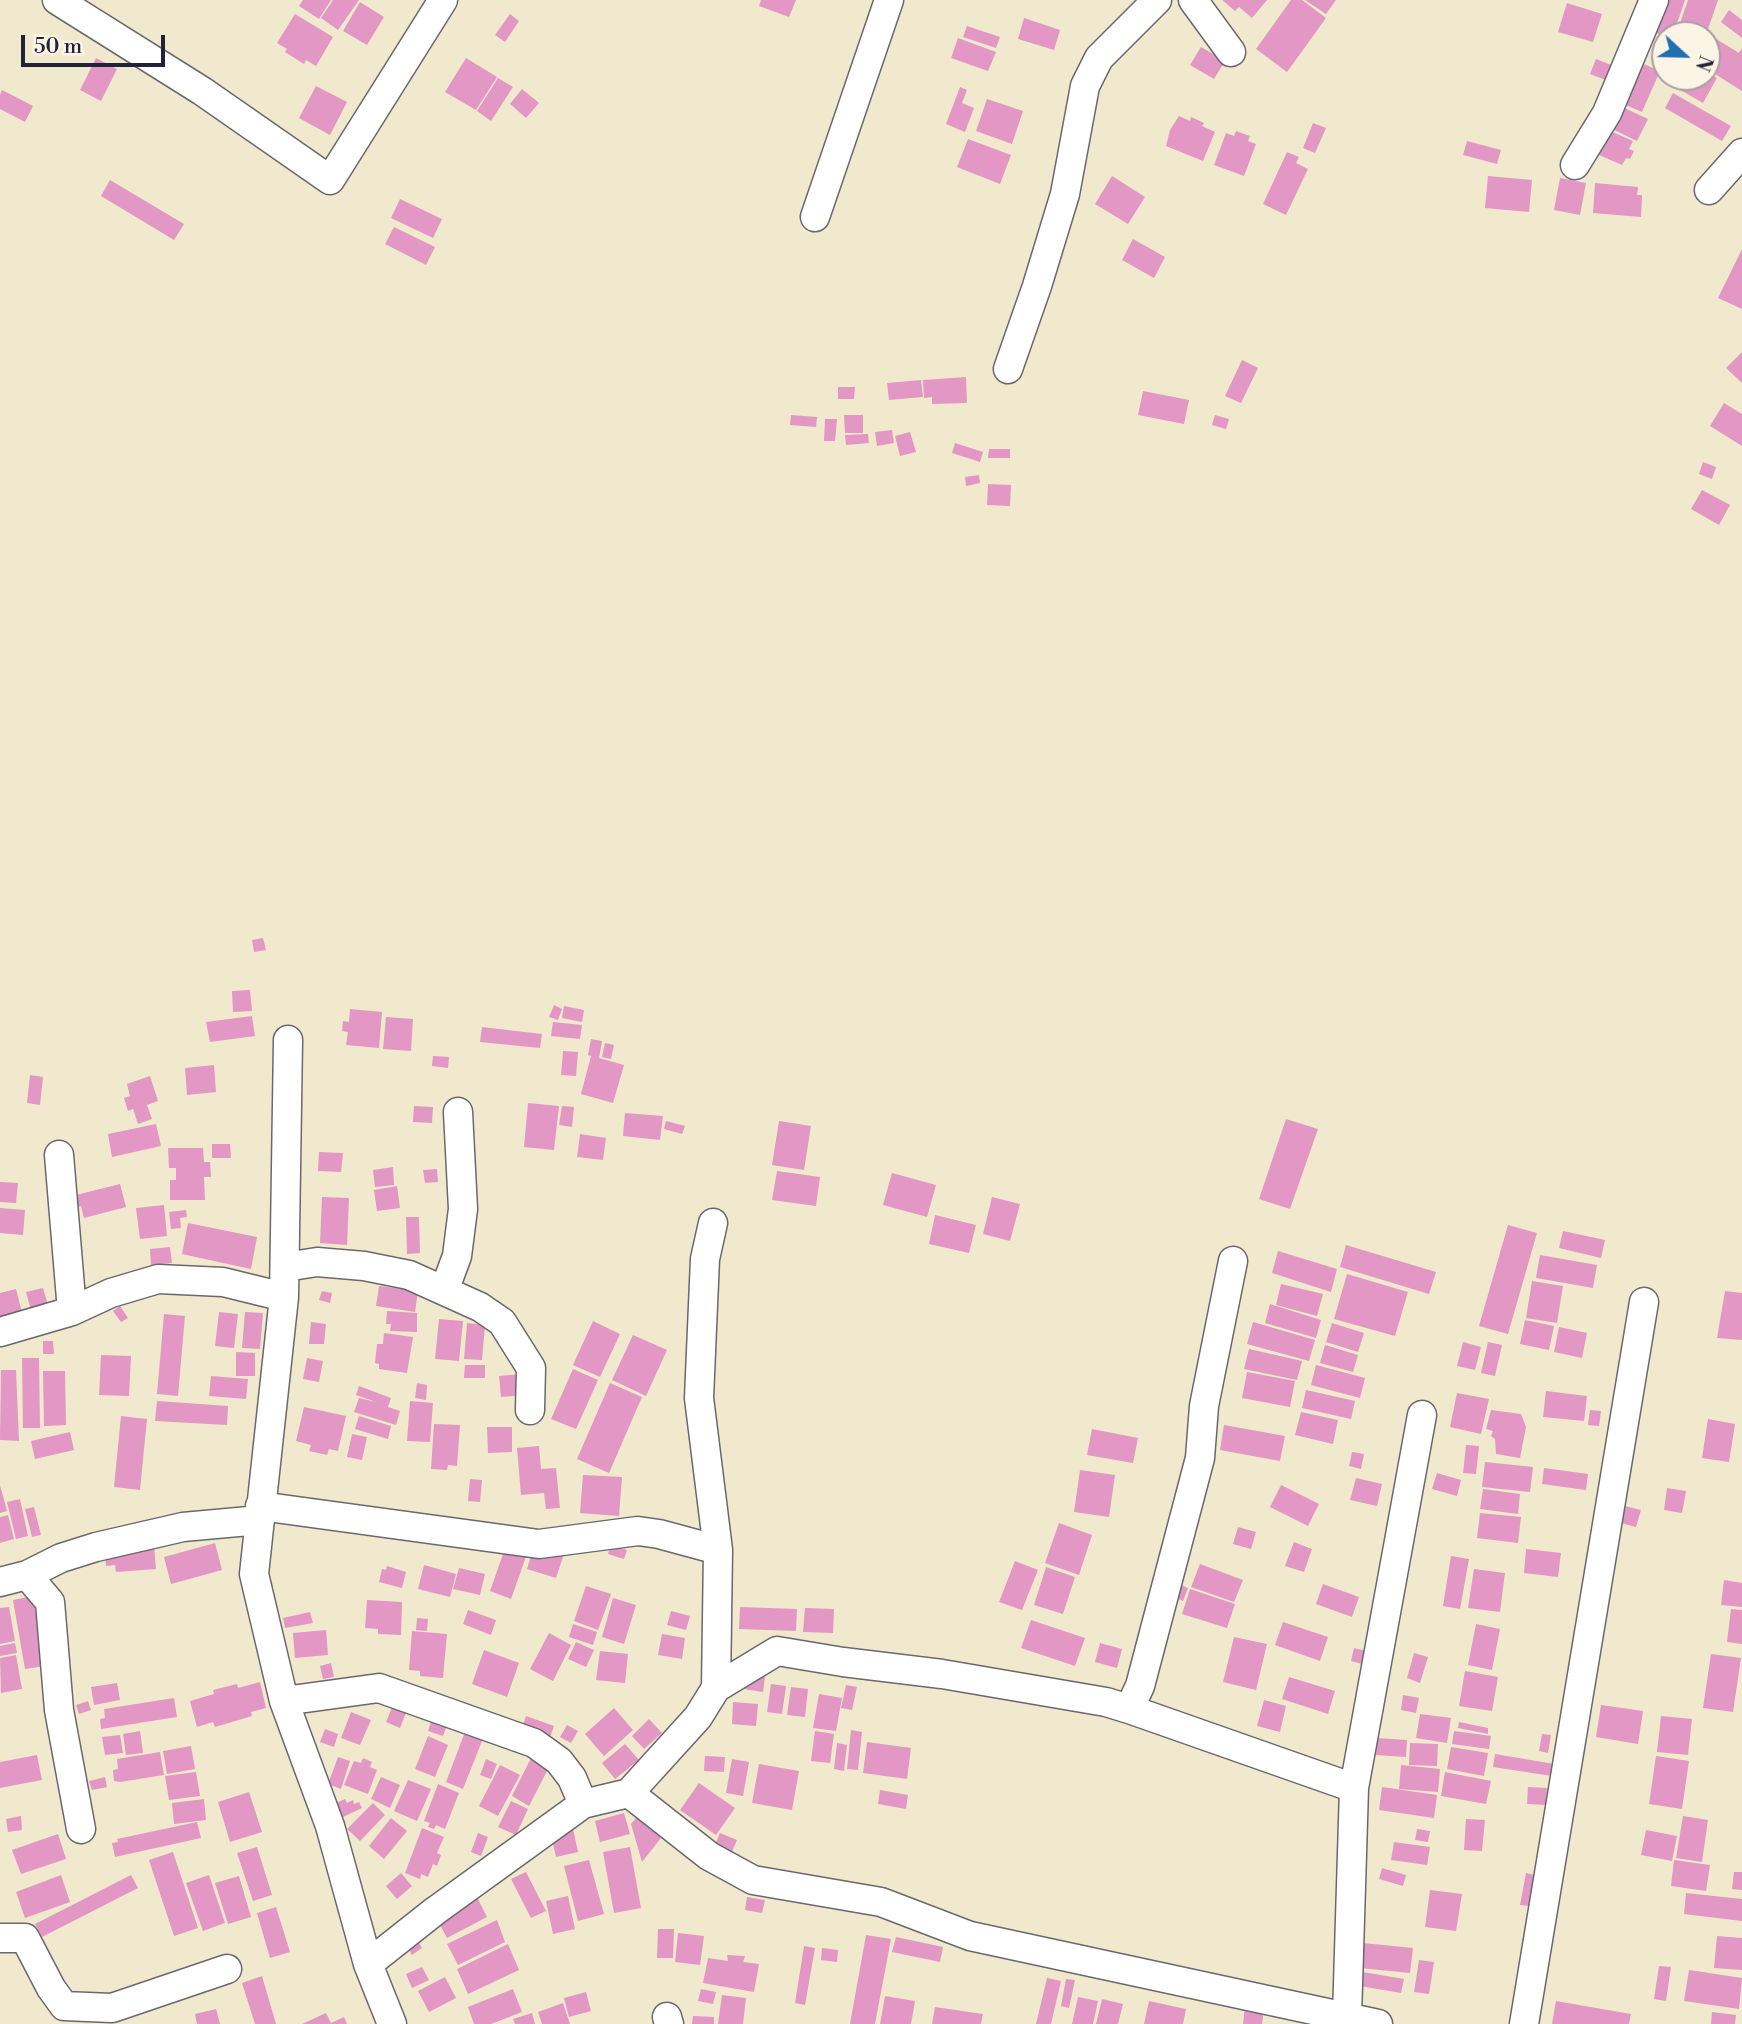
<!DOCTYPE html>
<html>
<head>
<meta charset="utf-8">
<style>
	body { margin:0 }
	#map { position:relative; width:1742px; height:2024px; overflow:hidden; background:#f1e9cd; font-family:"Libre Bodoni",serif }
	canvas { display:block }
	.north { position:absolute; left:1651px; top:21px; width:70px; height:70px; box-sizing:border-box; background:#fcf5e5; border:2px solid #a5a1a1; border-radius:50%; rotate:112deg; font-size:19px; font-weight:700; line-height:28px; text-align:center; color:#22223b }
	.north::after { content:''; display:block; margin:auto; width:24px; height:32px; background:#1f6fb2; clip-path:polygon(50% 0,100% 100%,50% 72%,0 100%) }
	.scale { position:absolute; left:21px; top:35px; width:144px; height:32px; box-sizing:border-box; border:4px solid #22223b; border-top:0; padding-left:9px; font-size:21px; line-height:24px; white-space:nowrap; color:#22223b; -webkit-text-stroke:5px #fcf5e5; paint-order:stroke }
</style>
</head>
<body>
<div id="map">
<canvas width="1742" height="2024"></canvas>
<div class="north">N</div>
<div class="scale">50 m</div>
</div>
<script>
const ctx = document.querySelector('canvas').getContext('2d');
ctx.lineJoin = 'round';
function fillPath(path, color) {
  ctx.fillStyle = color;
  ctx.fill(path, 'evenodd');
}
function toPath(rows) {
  const path = new Path2D();
  for (const r of rows) {
    path.moveTo(r[0], r[1]);
    for (let i = 2; i < r.length; i += 2) path.lineTo(r[i], r[i + 1]);
  }
  return path;
}
function trace(path, color, width, dash) {
  ctx.strokeStyle = color;
  ctx.lineWidth = width;
  ctx.lineCap = dash ? 'butt' : 'round';
  ctx.setLineDash(dash || []);
  ctx.stroke(path);
}
fillPath(toPath([
	[303,0,331,0,319,19,299,6],
	[333,0,359,0,338,30,321,18],
	[761,0,796,0,789,17,759,6],
	[1222,0,1267,0,1252,18,1239,7,1235,11],
	[1291,0,1302,0,1326,18,1287,72,1256,49],
	[1305,0,1336,0,1326,14],
	[1660,0,1685,0,1673,35,1665,36,1649,31],
	[1688,0,1718,0,1706,35,1676,35],
	[360,2,384,17,367,45,343,31],
	[1567,3,1602,14,1593,42,1558,32],
	[1729,10,1742,20,1742,38,1721,22],
	[295,14,333,37,316,66,306,60,304,64,285,52,287,49,277,43],
	[510,14,519,21,505,42,495,35],
	[1024,18,1060,30,1054,50,1018,39],
	[967,26,1000,37,996,48,963,37],
	[1713,37,1739,53,1742,48,1742,91,1707,69,1707,47],
	[958,38,996,52,988,71,951,58],
	[1201,47,1225,61,1214,79,1190,65],
	[96,58,117,69,101,101,80,90],
	[466,58,497,77,476,110,445,92],
	[1596,59,1616,67,1611,82,1590,74],
	[1639,62,1660,71,1642,112,1621,103],
	[1707,72,1717,78,1703,103,1677,88,1683,77,1707,77],
	[498,78,513,87,491,121,477,111],
	[316,86,347,102,330,135,299,118],
	[960,87,967,90,962,103,974,108,965,132,946,124],
	[522,89,539,103,526,118,510,104],
	[2,90,33,106,25,122,0,109,0,95],
	[1673,93,1731,126,1722,141,1665,108],
	[987,99,1023,111,1012,144,976,131],
	[1616,104,1648,119,1637,141,1606,126],
	[1179,116,1190,121,1191,117,1204,123,1202,126,1215,132,1203,161,1166,146,1170,130],
	[1313,123,1326,128,1315,153,1303,148],
	[1608,130,1633,141,1629,149,1634,151,1630,159,1626,158,1622,165,1597,154],
	[1236,131,1250,136,1248,141,1256,144,1244,176,1214,165,1226,133,1234,136],
	[968,139,1011,155,1000,184,957,167],
	[1467,141,1501,150,1497,164,1463,155],
	[1287,152,1299,157,1296,163,1308,169,1286,215,1263,204],
	[1112,176,1145,197,1128,224,1095,204],
	[1488,176,1532,180,1529,212,1485,208],
	[1560,178,1586,183,1580,215,1554,210],
	[110,180,184,224,174,240,101,196],
	[1595,183,1638,187,1637,195,1642,195,1641,217,1593,213],
	[400,199,442,219,433,238,391,218],
	[394,227,435,247,426,265,385,244],
	[1133,239,1165,257,1154,278,1122,260],
	[1742,249,1742,309,1718,298],
	[1742,352,1742,383,1726,368],
	[1242,360,1258,368,1241,403,1225,396],
	[966,377,967,403,932,404,932,397,924,398,923,380],
	[921,380,923,397,889,400,887,383],
	[838,387,855,387,854,399,838,399],
	[1143,391,1189,400,1184,424,1138,415],
	[1724,403,1742,414,1742,446,1710,426],
	[791,415,817,417,816,427,790,425],
	[844,415,863,415,863,433,845,433],
	[1215,415,1229,419,1226,429,1212,425],
	[825,419,837,419,835,441,824,441],
	[892,430,894,443,877,446,875,432],
	[910,432,916,452,900,456,895,436],
	[868,434,869,443,846,445,845,435],
	[955,443,983,452,980,462,952,453],
	[989,449,1010,449,1010,458,988,458],
	[1703,462,1716,467,1712,479,1699,474],
	[979,475,980,483,966,486,965,477],
	[988,484,1011,485,1010,506,987,505],
	[1702,490,1730,505,1719,525,1691,509],
	[263,938,266,950,254,952,252,940],
	[250,990,252,1011,233,1012,232,991],
	[554,1005,562,1009,558,1020,549,1017],
	[564,1006,584,1010,582,1022,562,1018],
	[350,1009,382,1012,379,1048,346,1045,348,1032,342,1031,343,1021,349,1022],
	[252,1016,255,1036,210,1042,206,1022],
	[386,1017,413,1019,411,1051,383,1049],
	[553,1022,582,1025,580,1039,551,1036],
	[482,1027,542,1034,540,1048,480,1042],
	[591,1039,602,1041,599,1058,624,1065,613,1103,581,1094,591,1056,588,1055],
	[605,1043,614,1045,611,1059,602,1057],
	[563,1051,578,1052,576,1076,561,1075],
	[433,1056,449,1057,448,1068,432,1066],
	[214,1065,216,1092,187,1095,185,1068],
	[30,1075,43,1077,40,1105,27,1103],
	[150,1076,158,1101,147,1105,152,1119,138,1124,133,1109,128,1111,124,1098,130,1096,127,1084],
	[528,1103,559,1106,554,1150,524,1147],
	[414,1106,433,1107,432,1123,413,1122],
	[562,1106,574,1107,572,1127,559,1125],
	[625,1113,663,1116,660,1140,623,1136],
	[1286,1119,1318,1129,1290,1209,1259,1199],
	[666,1121,685,1126,682,1134,664,1129],
	[779,1121,811,1126,804,1170,772,1165],
	[156,1124,161,1146,112,1157,108,1134],
	[580,1134,606,1138,603,1160,577,1157],
	[212,1144,230,1144,231,1158,212,1158],
	[168,1148,203,1148,204,1162,210,1162,211,1177,204,1177,205,1200,170,1200,170,1180,176,1180,176,1168,169,1168],
	[319,1152,343,1153,341,1172,318,1171],
	[393,1167,394,1185,375,1187,373,1170],
	[437,1169,438,1182,425,1183,423,1170],
	[777,1171,820,1177,816,1206,772,1200],
	[892,1173,936,1185,927,1217,883,1205],
	[0,1182,18,1183,16,1203,0,1202],
	[120,1184,126,1207,84,1218,81,1206,71,1209,68,1197],
	[397,1186,400,1208,377,1211,374,1190],
	[322,1197,349,1198,347,1245,320,1243],
	[992,1197,1020,1204,1010,1241,983,1234],
	[164,1205,167,1236,140,1239,136,1208],
	[0,1208,25,1210,23,1235,0,1233],
	[186,1210,187,1217,180,1218,181,1228,171,1229,169,1212],
	[935,1215,976,1225,969,1253,929,1244],
	[406,1217,419,1217,420,1253,407,1254],
	[188,1223,257,1237,251,1269,182,1254],
	[1508,1225,1537,1233,1508,1334,1479,1326],
	[1563,1231,1605,1240,1601,1258,1559,1248],
	[1346,1245,1436,1272,1429,1294,1340,1267],
	[170,1247,172,1263,151,1265,150,1249],
	[1278,1251,1337,1269,1331,1292,1272,1273],
	[1540,1255,1597,1265,1593,1288,1536,1278],
	[1347,1274,1408,1292,1395,1336,1334,1319],
	[1532,1281,1563,1286,1557,1323,1526,1318],
	[1281,1284,1323,1294,1317,1316,1276,1305],
	[379,1286,418,1291,415,1312,376,1306],
	[43,1288,48,1305,31,1310,26,1292],
	[16,1289,22,1313,0,1318,0,1293],
	[322,1291,332,1293,330,1303,319,1300],
	[1725,1291,1742,1293,1742,1340,1717,1338],
	[1270,1304,1321,1320,1316,1338,1265,1323],
	[120,1306,128,1318,121,1322,113,1311],
	[387,1311,417,1313,417,1332,390,1331,391,1324,386,1324],
	[219,1312,238,1314,234,1348,215,1346],
	[245,1312,263,1313,260,1349,242,1348],
	[164,1314,185,1316,178,1396,157,1394],
	[439,1319,463,1321,459,1361,435,1359],
	[1525,1320,1554,1326,1549,1350,1520,1344],
	[593,1321,620,1334,600,1377,573,1365],
	[311,1322,326,1324,324,1344,309,1344],
	[1253,1322,1315,1340,1309,1361,1247,1344],
	[467,1323,485,1325,482,1360,464,1359],
	[1332,1323,1364,1333,1358,1352,1326,1342],
	[1559,1327,1587,1333,1582,1358,1554,1352],
	[384,1333,413,1337,407,1373,379,1369,379,1364,375,1363,377,1344,383,1344],
	[633,1335,667,1350,646,1396,612,1380],
	[43,1341,53,1341,54,1354,43,1354],
	[1463,1342,1481,1347,1475,1370,1457,1366],
	[1488,1342,1502,1345,1495,1376,1481,1373],
	[1325,1345,1358,1355,1353,1372,1320,1363],
	[1249,1349,1302,1361,1297,1380,1244,1369],
	[236,1352,255,1353,255,1376,236,1376],
	[101,1355,131,1356,129,1396,99,1395],
	[22,1358,39,1358,40,1428,23,1428],
	[307,1358,323,1361,319,1382,303,1379],
	[465,1365,485,1365,485,1378,464,1378],
	[1316,1365,1365,1378,1360,1398,1311,1385],
	[573,1369,598,1380,576,1429,551,1419],
	[1,1370,16,1370,19,1441,0,1440],
	[43,1371,65,1371,66,1425,44,1426],
	[1247,1372,1295,1381,1290,1407,1242,1398],
	[521,1374,524,1395,501,1397,499,1376],
	[211,1376,248,1379,246,1399,209,1396],
	[417,1383,427,1385,426,1400,415,1398],
	[610,1383,642,1397,609,1473,577,1459],
	[359,1386,391,1398,388,1407,400,1411,396,1425,354,1412,359,1398,376,1402,356,1395],
	[1306,1390,1355,1401,1351,1419,1302,1408],
	[1546,1391,1587,1396,1584,1421,1543,1417],
	[1457,1393,1489,1399,1481,1434,1450,1427],
	[157,1401,228,1406,227,1425,155,1421],
	[410,1401,433,1403,430,1442,407,1441],
	[304,1407,346,1416,338,1451,329,1449,327,1455,309,1451,311,1445,296,1441],
	[1491,1410,1521,1414,1526,1427,1520,1458,1496,1454,1495,1439,1491,1436,1493,1431,1486,1429],
	[1590,1410,1601,1411,1599,1426,1588,1425],
	[1301,1412,1338,1420,1333,1444,1295,1435],
	[121,1416,147,1419,140,1490,114,1487],
	[359,1416,391,1426,388,1439,355,1429],
	[1708,1419,1735,1424,1729,1462,1702,1458],
	[434,1424,460,1425,457,1466,448,1465,447,1470,431,1469],
	[1224,1425,1285,1436,1280,1461,1220,1450],
	[487,1427,512,1427,512,1452,488,1453],
	[1092,1429,1138,1438,1133,1463,1087,1455],
	[70,1432,74,1450,35,1459,31,1441],
	[352,1434,367,1437,362,1460,347,1457],
	[1466,1445,1479,1446,1476,1474,1463,1473],
	[539,1446,541,1469,556,1468,560,1508,546,1509,544,1493,521,1495,517,1448],
	[1352,1452,1364,1454,1361,1469,1349,1466],
	[1485,1462,1533,1467,1530,1492,1482,1487],
	[1544,1468,1588,1474,1586,1490,1542,1484],
	[1080,1470,1115,1475,1109,1517,1074,1512],
	[1437,1473,1461,1480,1457,1496,1432,1489],
	[583,1475,622,1477,619,1516,580,1513],
	[1356,1478,1382,1484,1377,1506,1350,1500],
	[470,1479,482,1480,480,1502,468,1501],
	[0,1485,7,1511,0,1513],
	[1281,1485,1319,1504,1308,1526,1270,1507],
	[1667,1488,1686,1491,1682,1513,1664,1510],
	[1483,1489,1520,1494,1518,1514,1480,1509],
	[20,1499,28,1536,16,1539,7,1502],
	[1621,1505,1641,1510,1636,1527,1617,1522],
	[34,1507,41,1535,32,1537,25,1509],
	[1480,1513,1521,1517,1518,1543,1477,1538],
	[8,1515,14,1539,0,1543,0,1517],
	[1059,1523,1092,1535,1079,1575,1045,1563],
	[1238,1527,1256,1532,1251,1549,1233,1544],
	[535,1542,565,1551,556,1578,527,1569],
	[1294,1542,1312,1549,1304,1572,1285,1566],
	[215,1543,222,1570,171,1584,164,1557],
	[507,1543,528,1551,511,1599,490,1591],
	[611,1545,627,1550,624,1559,608,1554],
	[154,1546,156,1569,116,1572,115,1565,106,1566,105,1553],
	[1526,1549,1561,1553,1558,1577,1524,1573],
	[1451,1556,1469,1559,1460,1609,1443,1606],
	[1015,1561,1038,1570,1022,1610,999,1602],
	[1200,1564,1243,1580,1234,1602,1191,1587],
	[424,1565,456,1574,450,1597,418,1589],
	[387,1566,406,1572,402,1588,379,1582,382,1569,386,1570],
	[1046,1567,1075,1577,1063,1614,1034,1605],
	[459,1568,485,1574,480,1595,453,1589],
	[1474,1569,1505,1573,1500,1612,1468,1608],
	[1724,1580,1742,1583,1742,1607,1721,1605],
	[1176,1583,1188,1588,1183,1601,1171,1596],
	[1323,1584,1359,1597,1352,1617,1316,1604],
	[586,1586,611,1594,598,1630,574,1621],
	[1190,1589,1235,1604,1227,1628,1182,1614],
	[33,1596,45,1666,25,1669,13,1600],
	[613,1598,636,1605,624,1644,602,1637],
	[367,1600,402,1602,401,1635,378,1634,378,1629,365,1628],
	[9,1607,15,1641,0,1644,0,1608],
	[740,1607,797,1609,796,1631,739,1629],
	[805,1608,834,1609,833,1633,803,1632],
	[1731,1609,1742,1610,1742,1644,1727,1642],
	[468,1610,496,1620,491,1635,463,1624],
	[671,1611,690,1616,686,1630,667,1625],
	[310,1612,313,1623,285,1628,283,1618],
	[417,1618,428,1619,427,1631,416,1630],
	[1031,1620,1085,1638,1075,1666,1021,1648],
	[1283,1622,1328,1637,1320,1661,1275,1645],
	[573,1624,597,1632,593,1645,569,1637],
	[1476,1624,1500,1629,1492,1670,1468,1665],
	[326,1630,328,1655,295,1658,293,1633],
	[412,1631,447,1634,443,1678,420,1676,420,1671,409,1670],
	[549,1633,571,1645,553,1681,530,1669],
	[662,1634,685,1638,682,1659,658,1655],
	[1234,1637,1267,1644,1256,1690,1223,1682],
	[576,1642,594,1650,586,1667,568,1659],
	[15,1643,17,1653,0,1656,0,1646],
	[1100,1643,1122,1649,1117,1668,1095,1662],
	[1354,1648,1370,1652,1366,1665,1351,1661],
	[484,1650,519,1663,507,1697,472,1684],
	[600,1651,628,1654,625,1683,596,1680],
	[1414,1653,1428,1657,1420,1683,1407,1678],
	[1711,1654,1741,1658,1733,1712,1703,1708],
	[16,1655,22,1689,1,1693,0,1658],
	[331,1663,334,1677,323,1679,320,1666],
	[1465,1671,1498,1677,1492,1711,1459,1706],
	[746,1674,765,1677,763,1692,744,1689],
	[1289,1677,1335,1691,1328,1714,1282,1699],
	[260,1682,266,1708,251,1712,252,1716,215,1727,213,1722,197,1727,190,1701,214,1694,213,1690,237,1684,238,1688],
	[117,1683,120,1700,94,1705,91,1687],
	[771,1684,786,1686,782,1714,767,1712],
	[846,1685,857,1687,852,1710,841,1708],
	[791,1687,808,1689,805,1717,787,1715],
	[819,1694,842,1698,836,1731,813,1728],
	[1403,1695,1419,1698,1416,1713,1401,1710],
	[174,1698,177,1717,101,1729,100,1719,105,1718,104,1709],
	[395,1700,409,1705,400,1728,386,1722],
	[1264,1700,1286,1706,1280,1732,1257,1726],
	[88,1701,91,1710,79,1714,76,1705],
	[733,1702,758,1704,756,1726,732,1724],
	[1601,1705,1643,1711,1638,1744,1596,1737],
	[614,1708,633,1730,604,1756,585,1734],
	[351,1712,371,1720,360,1745,341,1738],
	[1420,1714,1451,1718,1447,1743,1416,1738],
	[433,1716,448,1722,443,1736,428,1731],
	[526,1716,554,1726,549,1740,521,1731],
	[1661,1716,1692,1719,1688,1755,1657,1752],
	[649,1719,662,1733,644,1749,632,1736],
	[1459,1722,1488,1728,1488,1734,1458,1728],
	[468,1724,486,1731,463,1789,446,1782],
	[567,1725,578,1731,571,1743,560,1737],
	[325,1729,338,1734,334,1747,320,1742],
	[851,1730,862,1732,858,1770,847,1769],
	[140,1731,143,1753,126,1755,123,1734],
	[815,1731,834,1734,830,1763,811,1761],
	[1454,1731,1491,1736,1489,1749,1452,1744],
	[1542,1734,1551,1735,1548,1753,1539,1751],
	[120,1735,123,1753,105,1755,102,1737],
	[428,1736,448,1745,435,1777,415,1769],
	[1377,1738,1407,1740,1406,1757,1376,1755],
	[867,1742,911,1748,907,1779,863,1773],
	[837,1743,847,1745,844,1771,834,1769],
	[1410,1743,1438,1744,1437,1766,1409,1765],
	[625,1744,639,1760,615,1779,602,1763],
	[191,1746,195,1769,167,1774,163,1751],
	[1451,1747,1488,1753,1484,1776,1447,1769],
	[160,1752,164,1775,120,1782,114,1781,113,1770,118,1769,117,1759],
	[1495,1754,1554,1764,1552,1776,1493,1767],
	[37,1755,42,1780,0,1788,0,1762],
	[705,1756,725,1757,724,1772,704,1771],
	[1656,1756,1689,1761,1682,1809,1649,1804],
	[338,1757,350,1761,341,1789,328,1784],
	[363,1758,372,1762,370,1767,377,1770,368,1794,344,1785,354,1761,361,1763],
	[531,1758,549,1767,529,1806,512,1796],
	[486,1759,497,1764,491,1779,480,1775],
	[732,1759,749,1762,743,1796,726,1793],
	[759,1764,799,1771,792,1810,752,1803],
	[500,1765,520,1775,498,1816,479,1806],
	[1401,1765,1440,1769,1438,1792,1399,1789],
	[196,1772,200,1796,169,1800,165,1776],
	[1445,1772,1491,1781,1486,1804,1441,1796],
	[105,1777,107,1787,92,1790,89,1781],
	[381,1777,400,1785,390,1808,371,1799],
	[408,1780,431,1789,417,1821,394,1811],
	[699,1783,735,1808,716,1835,680,1810],
	[438,1784,459,1793,445,1829,436,1825,434,1829,428,1827,430,1823,424,1821],
	[1382,1787,1437,1795,1434,1818,1379,1810],
	[1528,1787,1547,1788,1546,1805,1527,1804],
	[880,1790,908,1795,906,1809,878,1804],
	[249,1792,262,1832,230,1842,218,1802],
	[204,1799,206,1820,174,1824,172,1803],
	[345,1799,347,1803,353,1800,354,1804,359,1802,362,1808,341,1818,334,1804],
	[511,1801,528,1809,516,1835,498,1827],
	[373,1803,385,1815,360,1841,347,1829],
	[624,1813,630,1834,600,1842,595,1821],
	[21,1816,22,1830,8,1832,6,1819],
	[1683,1816,1708,1820,1702,1862,1676,1858],
	[637,1817,661,1838,642,1862,631,1824],
	[391,1818,407,1831,384,1859,369,1846],
	[1466,1819,1485,1820,1482,1851,1464,1850],
	[197,1822,201,1838,115,1857,112,1843,118,1842,117,1839],
	[572,1824,578,1852,556,1857,550,1830],
	[422,1828,444,1837,437,1853,441,1855,437,1866,433,1864,428,1877,421,1874,420,1879,405,1873],
	[1417,1829,1430,1831,1428,1842,1415,1840],
	[1646,1830,1677,1836,1672,1861,1641,1855],
	[478,1833,488,1837,481,1856,471,1852],
	[720,1833,737,1840,731,1854,714,1847],
	[58,1834,66,1859,21,1874,12,1850],
	[1394,1842,1430,1847,1427,1865,1391,1860],
	[257,1847,272,1895,253,1901,237,1853],
	[630,1847,641,1908,614,1913,603,1852],
	[173,1852,198,1928,174,1936,149,1860],
	[589,1860,604,1914,578,1921,564,1866],
	[1674,1860,1710,1865,1706,1891,1671,1886],
	[1382,1868,1406,1875,1403,1886,1379,1879],
	[526,1872,546,1911,531,1918,511,1879],
	[1734,1872,1742,1872,1742,1890,1732,1889],
	[401,1873,412,1886,397,1899,386,1886],
	[1526,1873,1535,1875,1529,1906,1520,1905],
	[61,1875,70,1902,25,1918,16,1892],
	[131,1875,138,1888,42,1937,35,1924],
	[209,1875,225,1923,203,1931,186,1883],
	[239,1876,251,1917,228,1924,215,1883],
	[1430,1890,1462,1894,1456,1931,1425,1927],
	[1686,1893,1742,1899,1742,1921,1684,1914],
	[476,1895,487,1917,447,1938,436,1917],
	[568,1896,575,1929,553,1934,546,1901],
	[747,1897,765,1900,762,1913,745,1910],
	[276,1907,290,1952,270,1958,257,1913],
	[497,1920,505,1942,458,1965,447,1944],
	[658,1929,674,1929,673,1958,657,1958],
	[678,1933,704,1936,700,1965,675,1962],
	[866,1935,891,1939,875,2024,850,2024],
	[415,1936,422,1948,412,1955,405,1943],
	[1717,1936,1742,1938,1742,1970,1714,1968],
	[896,1937,943,1947,940,1962,892,1952],
	[1363,1943,1413,1948,1410,1973,1360,1968],
	[508,1944,519,1970,468,1994,457,1969],
	[804,1946,815,1948,805,2005,795,2003],
	[822,1948,838,1950,837,1962,821,1960],
	[727,1955,745,1956,743,1962,759,1964,754,1992,703,1983,708,1958,728,1961],
	[1419,1960,1434,1962,1429,1994,1414,1992],
	[1659,1966,1671,1967,1666,2001,1654,1999],
	[422,1967,429,1980,412,1988,406,1974],
	[1351,1970,1404,1979,1401,1993,1348,1984],
	[1689,1970,1742,1978,1739,2009,1684,2001],
	[262,1976,276,2024,255,2024,242,1983],
	[445,1977,456,1998,429,2012,418,1991],
	[1047,1978,1061,1981,1051,2024,1036,2024],
	[1066,1979,1075,1980,1069,2008,1061,2006],
	[513,1989,522,2012,491,2024,474,2024,468,2007],
	[701,1989,716,1992,713,2004,698,2001],
	[586,1992,591,2011,569,2017,564,1998],
	[722,1995,746,1998,743,2024,718,2024],
	[885,1996,915,2001,911,2024,880,2024],
	[1078,1997,1098,2001,1093,2024,1072,2024],
	[1102,1999,1123,2004,1118,2024,1096,2024],
	[1149,2001,1186,2009,1183,2024,1144,2024],
	[1556,2001,1631,2014,1629,2024,1552,2024],
	[563,2003,570,2024,542,2024,538,2012],
	[935,2007,983,2014,981,2024,932,2024],
	[1245,2007,1264,2009,1262,2024,1243,2024],
	[216,2009,220,2024,197,2024,195,2014],
	[1712,2012,1736,2015,1735,2024,1711,2024],
	[326,2013,331,2023,344,2017,347,2024,302,2024],
	[532,2013,535,2024,515,2024,513,2019],
	[693,2016,714,2017,714,2024,692,2024]
]), '#e297c4');
const minor = toPath([
	[57,0,202,91,330,180,443,0],
	[1193,0,1231,52],
	[1575,165,1607,113,1654,0],
	[1709,190,1742,153],
	[815,217,889,0],
	[1008,369,1037,286,1065,194,1085,86,1099,58,1157,0],
	[288,1040,284,1297,254,1574,284,1701,330,1826,368,1964,392,2024],
	[59,1155,72,1311],
	[713,1223,705,1259,699,1398,718,1550,716,1688],
	[285,1267,317,1262,364,1266,409,1275,480,1307,502,1322,531,1368,530,1410],
	[444,1291,457,1256,463,1209,458,1112],
	[0,1332,72,1311,111,1293,158,1279,223,1282,284,1297],
	[260,1506,539,1544,638,1531,659,1534,718,1550],
	[27,1575,50,1602,59,1710,81,1829],
	[0,1582,27,1575,61,1558,96,1547,183,1527,260,1520],
	[284,1701,379,1688,534,1743,559,1761,572,1778,583,1804],
	[1129,1709,1354,1788],
	[629,1793,709,1856,753,1880,881,1902,970,1936,1378,2024],
	[0,1938,25,1938,51,1988,64,2006,112,2008,227,1969],
	[368,1964,435,1911,583,1804,629,1793,698,1717,716,1688,777,1651,843,1662,942,1674,1106,1702,1129,1709,1140,1686,1200,1458,1204,1406,1233,1261],
	[667,2017,669,2024],
	[1347,2017,1354,1788,1422,1415],
	[1524,2024,1644,1302]
]);
trace(minor, '#6a686e', 31);
trace(minor, '#fff', 28);
</script>
</body>
</html>
